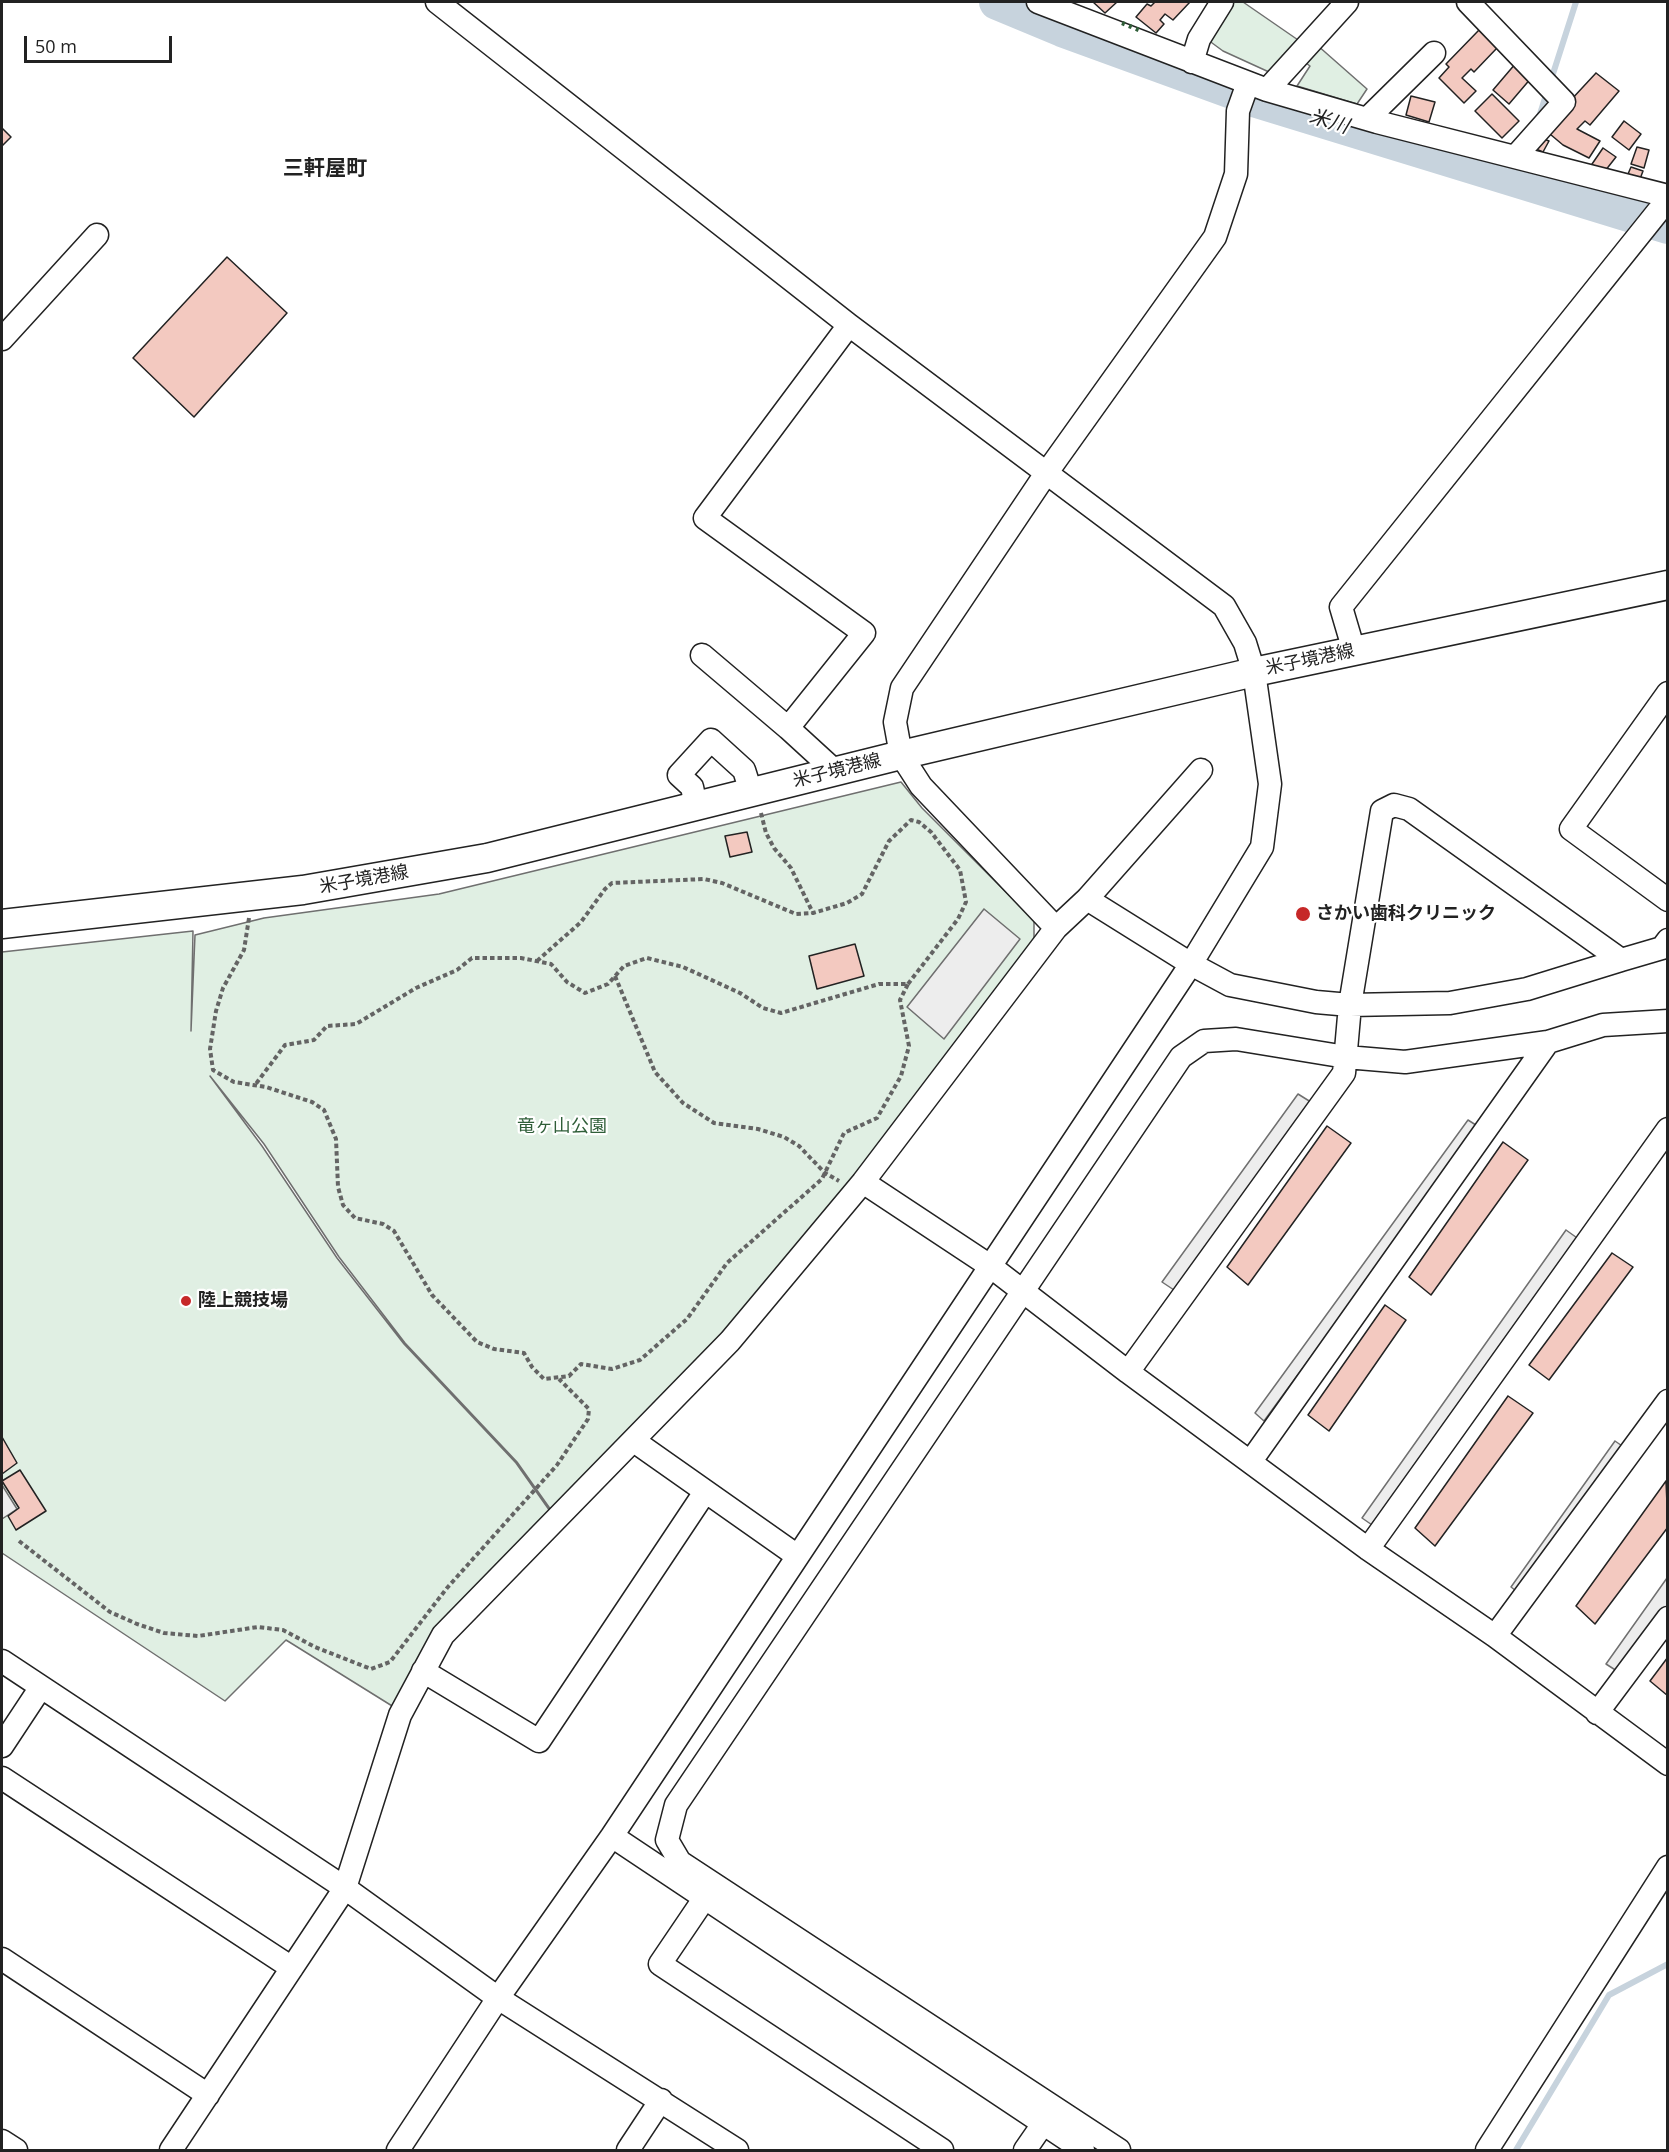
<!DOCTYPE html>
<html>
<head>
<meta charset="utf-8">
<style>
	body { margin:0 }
	#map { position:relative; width:1669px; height:2152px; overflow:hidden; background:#fff; font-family:"Open Sans",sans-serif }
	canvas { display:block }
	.frame { position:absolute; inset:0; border:3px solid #222; pointer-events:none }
	.scale { position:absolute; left:24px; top:36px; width:148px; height:27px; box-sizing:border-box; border:3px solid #222; border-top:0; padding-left:8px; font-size:18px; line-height:21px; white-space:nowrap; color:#222; -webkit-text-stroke:4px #fff; paint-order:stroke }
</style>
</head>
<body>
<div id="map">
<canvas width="1669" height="2152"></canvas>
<div class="frame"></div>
<div class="scale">50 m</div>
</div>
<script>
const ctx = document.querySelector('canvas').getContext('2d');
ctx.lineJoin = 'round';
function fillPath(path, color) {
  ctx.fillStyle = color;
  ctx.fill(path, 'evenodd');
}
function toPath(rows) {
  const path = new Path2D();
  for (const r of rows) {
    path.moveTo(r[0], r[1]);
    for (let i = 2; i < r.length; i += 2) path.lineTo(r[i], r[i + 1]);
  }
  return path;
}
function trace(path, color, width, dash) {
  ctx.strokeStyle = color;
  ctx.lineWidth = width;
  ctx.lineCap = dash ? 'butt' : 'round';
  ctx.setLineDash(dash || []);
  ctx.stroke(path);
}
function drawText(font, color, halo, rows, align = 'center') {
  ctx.font = font + ' "Open Sans","Noto Sans JP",sans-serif';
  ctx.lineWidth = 4.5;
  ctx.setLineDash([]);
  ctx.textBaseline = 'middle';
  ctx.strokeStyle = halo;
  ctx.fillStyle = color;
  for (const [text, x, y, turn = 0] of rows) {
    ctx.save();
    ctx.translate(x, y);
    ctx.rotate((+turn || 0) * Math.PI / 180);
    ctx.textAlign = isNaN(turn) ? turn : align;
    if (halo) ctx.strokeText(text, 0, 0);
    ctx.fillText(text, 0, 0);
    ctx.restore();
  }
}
const green = toPath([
	[1232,2,1243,2,1301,42,1269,72,1223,51,1208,40,1232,2],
	[1317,45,1367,89,1357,104,1297,86,1310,66,1302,60,1317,45],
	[901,782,922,808,1034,920,1034,941,857,1173,711,1349,551,1510,517,1462,405,1343,339,1257,264,1144,210,1076,262,1146,337,1258,404,1344,516,1463,552,1514,397,1709,286,1640,225,1701,2,1553,2,952,193,931,191,1031,195,935,264,918,439,894,901,782]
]);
fillPath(green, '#e0efe3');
trace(green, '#6f6f6f', 1.5);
const parking = toPath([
	[984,909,1020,939,944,1039,907,1007,984,909],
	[1298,1094,1314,1104,1174,1290,1162,1282,1298,1094],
	[1468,1120,1479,1127,1264,1421,1255,1413,1468,1120],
	[1566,1230,1580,1240,1375,1527,1362,1518,1566,1230],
	[1615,1441,1625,1448,1520,1594,1511,1587,1615,1441],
	[2,1485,17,1509,2,1519,2,1485],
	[1667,1578,1667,1607,1620,1673,1606,1664,1667,1578]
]);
fillPath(parking, '#ededed');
trace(parking, '#6f6f6f', 1.5);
trace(toPath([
	[1551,80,1576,2],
	[1539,117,1547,92],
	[1518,180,1524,163],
	[1516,2150,1609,1995,1668,1964]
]), '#c7d3dd', 6);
trace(toPath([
	[997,2,1062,29,1257,100,1668,226]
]), '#c7d3dd', 36);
const building = toPath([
	[1093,2,1117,2,1105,13,1093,2],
	[1155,2,1190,2,1173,20,1165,14,1160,20,1164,24,1156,33,1136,17,1147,4,1151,6,1155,2],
	[1479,30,1497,48,1474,72,1471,69,1462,78,1476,91,1464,103,1439,78,1449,67,1446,64,1479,30],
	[1516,63,1532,77,1509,104,1493,90,1516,63],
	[1596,73,1619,91,1590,125,1585,121,1577,129,1600,141,1589,158,1563,145,1544,129,1596,73],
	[1492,94,1519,121,1502,138,1475,111,1492,94],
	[1411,96,1435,102,1429,122,1406,115,1411,96],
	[1624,121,1641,134,1629,150,1612,137,1624,121],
	[2,128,11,137,2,146,2,128],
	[1536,136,1549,141,1543,152,1531,147,1536,136],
	[1637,147,1649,150,1644,168,1631,164,1637,147],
	[1603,148,1616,157,1605,171,1590,167,1603,148],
	[1631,167,1643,171,1640,179,1628,174,1631,167],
	[227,257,287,313,194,417,133,358,227,257],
	[747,832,752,852,730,857,725,836,747,832],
	[855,944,864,976,817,989,809,956,855,944],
	[1327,1126,1351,1143,1248,1285,1227,1267,1327,1126],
	[1503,1142,1528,1160,1431,1295,1409,1277,1503,1142],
	[1612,1253,1633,1267,1549,1380,1529,1365,1612,1253],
	[1385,1305,1406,1320,1329,1431,1308,1415,1385,1305],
	[1508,1396,1533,1413,1435,1546,1415,1528,1508,1396],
	[2,1437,17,1463,2,1474,2,1437],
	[20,1470,46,1511,16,1530,8,1516,19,1508,2,1481,20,1470],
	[1666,1481,1668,1527,1595,1624,1576,1606,1666,1481],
	[1668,1657,1668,1696,1650,1681,1668,1657]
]);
fillPath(building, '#f3c9c0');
trace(building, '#222', 1.5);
const minor = toPath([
	[1038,2,1267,90,1377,122,1668,196],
	[1468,2,1564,102,1516,156],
	[1192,62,1199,39,1222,2],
	[1267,90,1347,2],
	[1367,119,1434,53],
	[2,339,97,235],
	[1354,651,1341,607,1668,199],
	[702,655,788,728],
	[1668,693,1571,829,1668,900],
	[835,771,788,728,864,633,705,518,849,325],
	[696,806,692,787,679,775,711,740,744,770,751,792],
	[1087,899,1191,964,1230,985,1316,1002,1350,1005,1450,1003,1527,989,1621,960,1409,809,1394,805,1382,811,1350,1005,1344,1073,1128,1372,1368,1549,1495,1636,1668,1764],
	[1056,928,921,786,901,755,895,722,902,688,1045,475,1215,237,1236,174,1238,111,1248,83],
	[1621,960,1662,948,1668,940],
	[863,1182,990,1266,1128,1372],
	[634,1441,796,1555],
	[1251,1461,1548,1042],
	[1368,1549,1668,1129],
	[1495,1636,1668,1401],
	[2,1661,345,1888,498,1998,737,2150],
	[423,1671,539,1741,705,1492],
	[1597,1713,1668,1618],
	[2,1746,41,1687],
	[2,1778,292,1968],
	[612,1836,1083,2150],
	[704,1899,660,1964,942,2150],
	[2,1959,208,2095],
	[2,2141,16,2150],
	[171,2150,345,1888,400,1715,443,1635,730,1341,863,1182,1056,928,1087,899,1201,770],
	[398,2150,498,1998,612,1836,1191,964,1262,847,1270,784,1254,672,1245,643,1224,606,849,325,437,2],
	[628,2150,661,2100],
	[1025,2150,1043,2124],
	[1119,2150,680,1862,667,1840,676,1805,1181,1057,1204,1041,1236,1039,1346,1057,1405,1062,1548,1042,1603,1025,1668,1021],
	[1487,2150,1668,1867]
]);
const major = toPath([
	[2,924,303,890,487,858,901,755,1254,672,1668,585]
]);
trace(minor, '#222', 25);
trace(major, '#222', 31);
trace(toPath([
	[761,813,766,833,774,848,791,868,813,913],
	[249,918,244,950,223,988,216,1011,210,1049,213,1070,234,1082,266,1087,312,1102,324,1110,336,1139,338,1187,343,1205,355,1218,383,1224,394,1231,432,1295,477,1342,494,1349,524,1353,532,1367,544,1379,569,1376,581,1364,612,1369,640,1360,687,1319,727,1263,822,1179,844,1133,877,1118,901,1076,909,1046,900,1000,908,984,879,984,781,1013,763,1008,740,993,683,967,647,958,624,966,608,984,585,993,567,982,551,964,521,958,472,958,457,970,416,988,356,1024,327,1026,314,1040,285,1045,255,1085],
	[537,961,581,922,605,889,612,883,704,879,722,883,796,914,813,913,847,903,862,894,889,841,911,820,919,822,931,832,960,870,966,902,958,919,908,984],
	[615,976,655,1072,683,1103,714,1123,758,1129,784,1137,799,1146,825,1173,839,1181],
	[19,1541,110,1612,137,1624,164,1633,198,1636,258,1627,283,1630,315,1647,371,1669,390,1662,447,1588,557,1465,588,1419,589,1409,559,1379]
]), '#646464', 4, [4.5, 3]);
trace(minor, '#fff', 22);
trace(major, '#fff', 28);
trace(toPath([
	[1122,23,1139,30]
]), '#2f5e38', 4.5, [3, 4.5]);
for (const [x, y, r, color] of [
	[1303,914,8,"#c62828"],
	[186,1301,6,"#c62828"]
]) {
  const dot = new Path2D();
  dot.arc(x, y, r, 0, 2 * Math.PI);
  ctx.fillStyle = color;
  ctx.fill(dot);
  trace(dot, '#fff', 2);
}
drawText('18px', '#222', '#fff', [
	["米子境港線",1310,660,-12],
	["米子境港線",837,771,-14],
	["米子境港線",364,880,-10]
]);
drawText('bold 18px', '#222', '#fff', [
	["さかい歯科クリニック",1316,914],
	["陸上競技場",198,1301]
], 'left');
drawText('18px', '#2f5e38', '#fff', [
	["竜ヶ山公園",562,1127]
]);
drawText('italic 20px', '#222', '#fff', [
	["米川",1329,122,17]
]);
drawText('bold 21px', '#222', '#fff', [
	["三軒屋町",325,169]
]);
</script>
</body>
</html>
